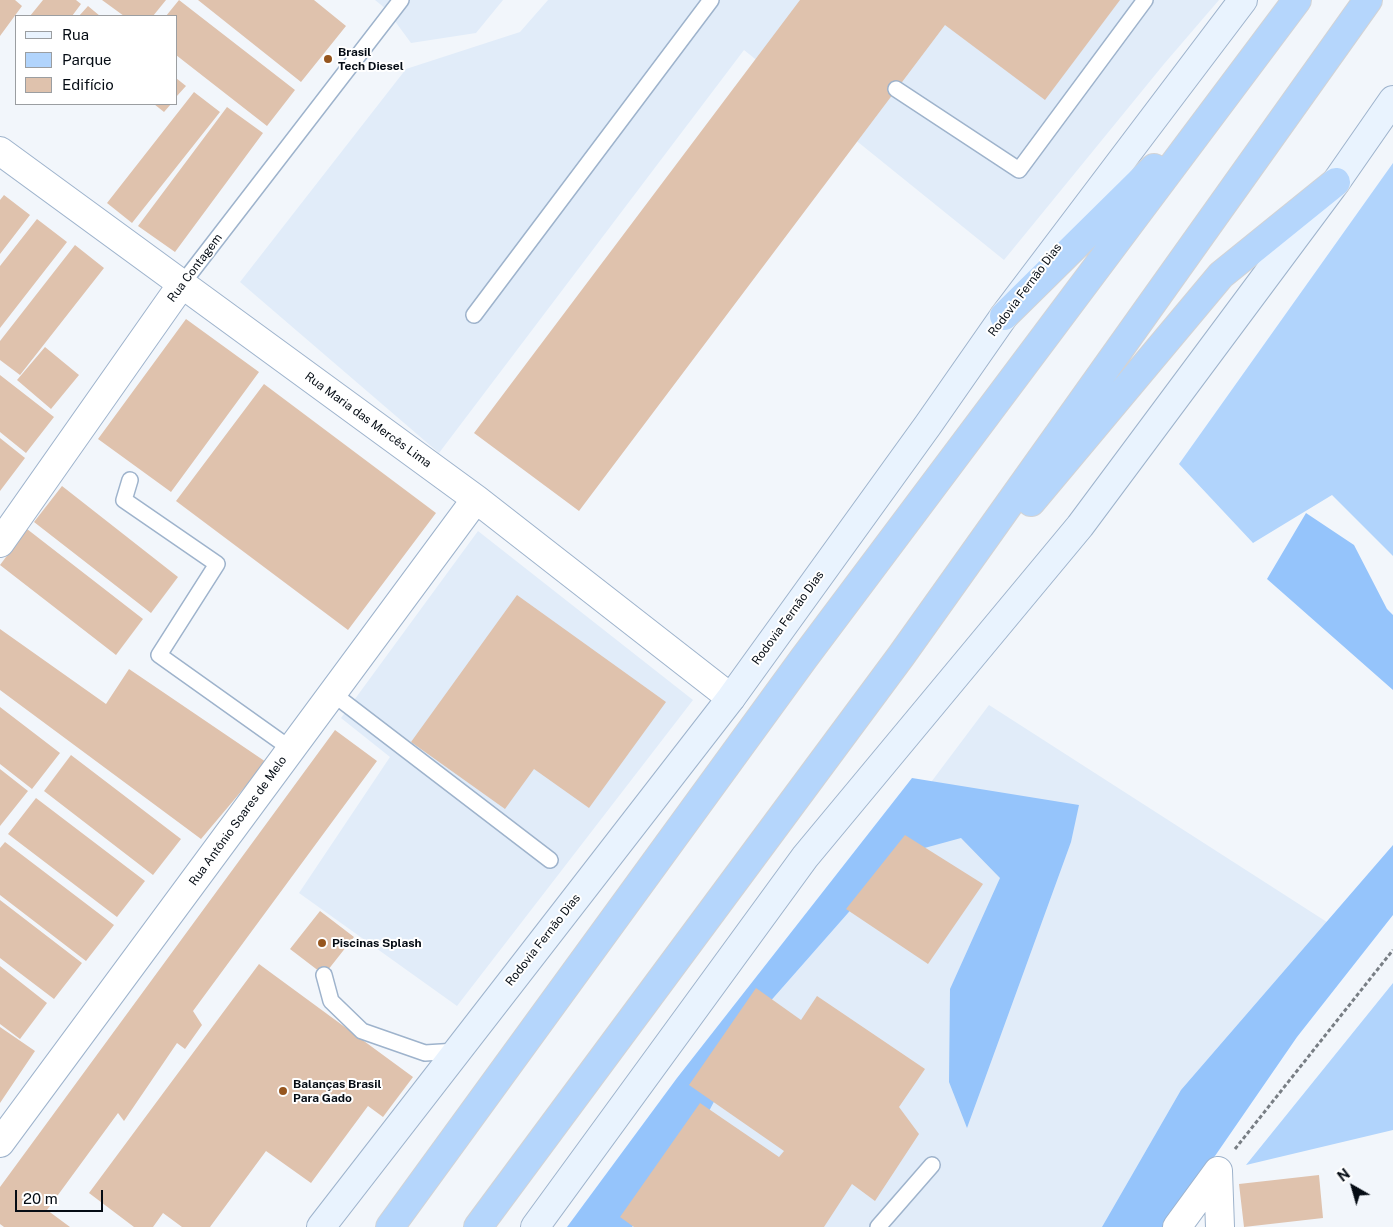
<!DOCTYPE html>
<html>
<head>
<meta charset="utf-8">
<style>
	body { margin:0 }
	#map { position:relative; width:1393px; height:1227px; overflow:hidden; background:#f2f6fb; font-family:"Public Sans",sans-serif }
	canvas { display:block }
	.legend { position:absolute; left:15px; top:15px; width:162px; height:90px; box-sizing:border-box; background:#fff; border:1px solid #9b9ea1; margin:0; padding:6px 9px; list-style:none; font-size:15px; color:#050c14 }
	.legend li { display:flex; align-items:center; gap:10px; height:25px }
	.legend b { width:25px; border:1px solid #9b9ea1 }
	.north { position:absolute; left:1328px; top:1162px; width:50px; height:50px; -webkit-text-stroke:4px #fff; paint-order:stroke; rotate:322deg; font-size:14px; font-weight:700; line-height:20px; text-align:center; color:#050c14 }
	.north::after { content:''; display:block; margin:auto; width:18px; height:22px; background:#050c14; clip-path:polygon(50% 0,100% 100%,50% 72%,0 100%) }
	.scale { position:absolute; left:15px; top:1190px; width:88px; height:22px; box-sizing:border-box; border:2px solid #050c14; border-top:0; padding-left:6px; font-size:15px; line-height:18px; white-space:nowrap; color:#050c14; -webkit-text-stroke:4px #fff; paint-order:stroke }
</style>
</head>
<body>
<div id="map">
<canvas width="1393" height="1227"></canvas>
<ul class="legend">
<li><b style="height:6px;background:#e9f3fe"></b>Rua</li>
<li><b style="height:14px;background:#b1d4fc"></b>Parque</li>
<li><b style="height:14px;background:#dfc2ad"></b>Edifício</li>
</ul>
<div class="north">N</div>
<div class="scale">20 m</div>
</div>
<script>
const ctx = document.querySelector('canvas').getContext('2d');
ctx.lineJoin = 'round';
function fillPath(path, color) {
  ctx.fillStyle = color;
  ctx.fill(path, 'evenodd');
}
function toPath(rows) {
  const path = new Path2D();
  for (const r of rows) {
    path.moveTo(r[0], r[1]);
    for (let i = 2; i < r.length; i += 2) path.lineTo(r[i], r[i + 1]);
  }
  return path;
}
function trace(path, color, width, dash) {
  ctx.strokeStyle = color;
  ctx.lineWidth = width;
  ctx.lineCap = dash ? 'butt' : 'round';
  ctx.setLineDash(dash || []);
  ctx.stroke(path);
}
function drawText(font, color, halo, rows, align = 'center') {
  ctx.font = font + ' "Public Sans",sans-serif';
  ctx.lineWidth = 4;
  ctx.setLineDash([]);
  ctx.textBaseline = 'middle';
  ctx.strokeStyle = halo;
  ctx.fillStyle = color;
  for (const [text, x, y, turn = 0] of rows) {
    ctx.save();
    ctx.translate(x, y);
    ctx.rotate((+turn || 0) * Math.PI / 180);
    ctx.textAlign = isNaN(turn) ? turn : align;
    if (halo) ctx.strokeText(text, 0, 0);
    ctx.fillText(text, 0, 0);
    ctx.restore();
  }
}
fillPath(toPath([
	[375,0,503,0,476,33,411,43,386,9],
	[548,0,1219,0,1164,64,1004,260,744,50,439,453,240,282,406,69,520,32],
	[478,531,693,700,457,1006,299,893,390,757,341,718],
	[989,705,1344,933,1139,1227,597,1227]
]), '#e1ecf9');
fillPath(toPath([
	[1393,163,1393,556,1332,495,1253,543,1179,464],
	[1393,983,1393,1130,1246,1165]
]), '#b1d4fc');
fillPath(toPath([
	[1306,513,1354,545,1387,609,1393,615,1393,690,1267,579],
	[912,778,1079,805,1071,842,967,1128,949,1082,950,989,1000,878,961,838,899,855,760,1013,680,1167,632,1227,567,1227,677,1078],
	[1393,845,1393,915,1297,1037,1166,1227,1102,1227,1181,1090]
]), '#95c4fb');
fillPath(toPath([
	[0,0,15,0,22,6,0,36],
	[43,0,76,0,81,4,72,16,30,16],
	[102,0,166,0,153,16,124,16],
	[179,0,295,90,267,126,176,55,176,16,166,16],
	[198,0,314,0,346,26,301,82],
	[800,0,1120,0,1045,100,945,25,579,511,474,433],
	[88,6,100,16,79,16],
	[176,78,186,86,176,97],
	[194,92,220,112,132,223,107,203],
	[154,104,171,104,164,112],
	[227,107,263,133,175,252,138,226],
	[4,195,30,215,0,254,0,200],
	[37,219,67,242,0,328,0,266],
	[75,245,104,268,20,375,0,360,0,341],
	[186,319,259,372,171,492,98,439],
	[45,347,79,375,51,409,17,380],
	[0,375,54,417,26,453,0,432],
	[264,384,436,513,348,630,176,501],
	[0,438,25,458,0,491],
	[62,486,178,577,151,613,34,522],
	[27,529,143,619,116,655,0,565],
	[517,595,666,702,589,808,534,769,505,809,411,742],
	[0,629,106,704,129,669,266,762,201,839,0,690],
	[0,707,60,753,32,789,0,764],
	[335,730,377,761,193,1011,202,1025,185,1049,177,1043,124,1121,118,1113,47,1210,70,1227,4,1227,0,1224,0,1187],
	[71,755,181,839,153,875,44,791],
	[0,769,28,791,0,826],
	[36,798,145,881,117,917,8,834],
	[905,835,983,884,928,964,846,909],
	[5,842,114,925,86,961,0,895,0,848],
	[0,900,82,963,54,999,0,958],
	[320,911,354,937,324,975,290,949],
	[259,964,413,1077,383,1117,368,1106,311,1183,266,1151,210,1227,182,1227,163,1213,153,1227,134,1227,89,1193],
	[0,966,47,1003,20,1039,0,1024],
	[756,988,801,1020,817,996,925,1069,899,1107,919,1134,875,1201,852,1184,824,1227,634,1227,620,1217,700,1103,779,1157,784,1151,689,1085],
	[0,1027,35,1051,0,1103],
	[1319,1175,1323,1218,1244,1227,1239,1184]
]), '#dfc2ad');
const service = toPath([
	[896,89,1019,170,1145,0],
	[182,284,401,0],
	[474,315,711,0],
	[130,480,124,500,217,564,159,655,291,749],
	[332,693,550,860],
	[324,975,331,1001,362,1031,425,1053,457,1051],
	[878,1227,932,1165]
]);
const minor = toPath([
	[0,151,476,499,731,698],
	[0,543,182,284],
	[0,1143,476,499],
	[1218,1171,1220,1227],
	[1177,1227,1218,1171]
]);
const secondary = toPath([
	[321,1227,731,698,928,425,1004,316,1243,0],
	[535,1227,805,857,1080,526,1336,182,1393,100]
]);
const motorway = toPath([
	[1004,316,1154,168],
	[1031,502,1221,275,1336,182],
	[390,1227,804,658,1297,0],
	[478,1227,901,656,1368,0]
]);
trace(service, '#9eb3cc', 18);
trace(minor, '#9eb3cc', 30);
trace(secondary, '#9eb3cc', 30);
trace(motorway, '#d2d3d5', 30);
trace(toPath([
	[1235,1149,1393,950]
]), '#787e84', 3, [4, 2.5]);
trace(service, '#fff', 15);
trace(minor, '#fff', 28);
trace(secondary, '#e9f3fe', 28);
trace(motorway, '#b5d6fc', 28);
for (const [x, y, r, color] of [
	[328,59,5,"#96561f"],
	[322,943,5,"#96561f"],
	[283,1091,5,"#96561f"]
]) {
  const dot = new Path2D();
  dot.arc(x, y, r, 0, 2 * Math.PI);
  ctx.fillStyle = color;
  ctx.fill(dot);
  trace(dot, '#fff', 2);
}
drawText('bold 12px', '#050c14', '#fff', [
	["Brasil",338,52],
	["Tech Diesel",338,66],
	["Piscinas Splash",332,943],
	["Balanças Brasil",293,1084],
	["Para Gado",293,1098]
], 'left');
drawText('12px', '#050c14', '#fff', [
	["Rua Contagem",195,268,-53],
	["Rodovia Fernão Dias",1025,290,-53],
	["Rua Maria das Mercês Lima",368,420,36],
	["Rodovia Fernão Dias",788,618,-54],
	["Rua Antônio Soares de Melo",238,821,-54],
	["Rodovia Fernão Dias",543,940,-52]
]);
</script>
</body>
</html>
